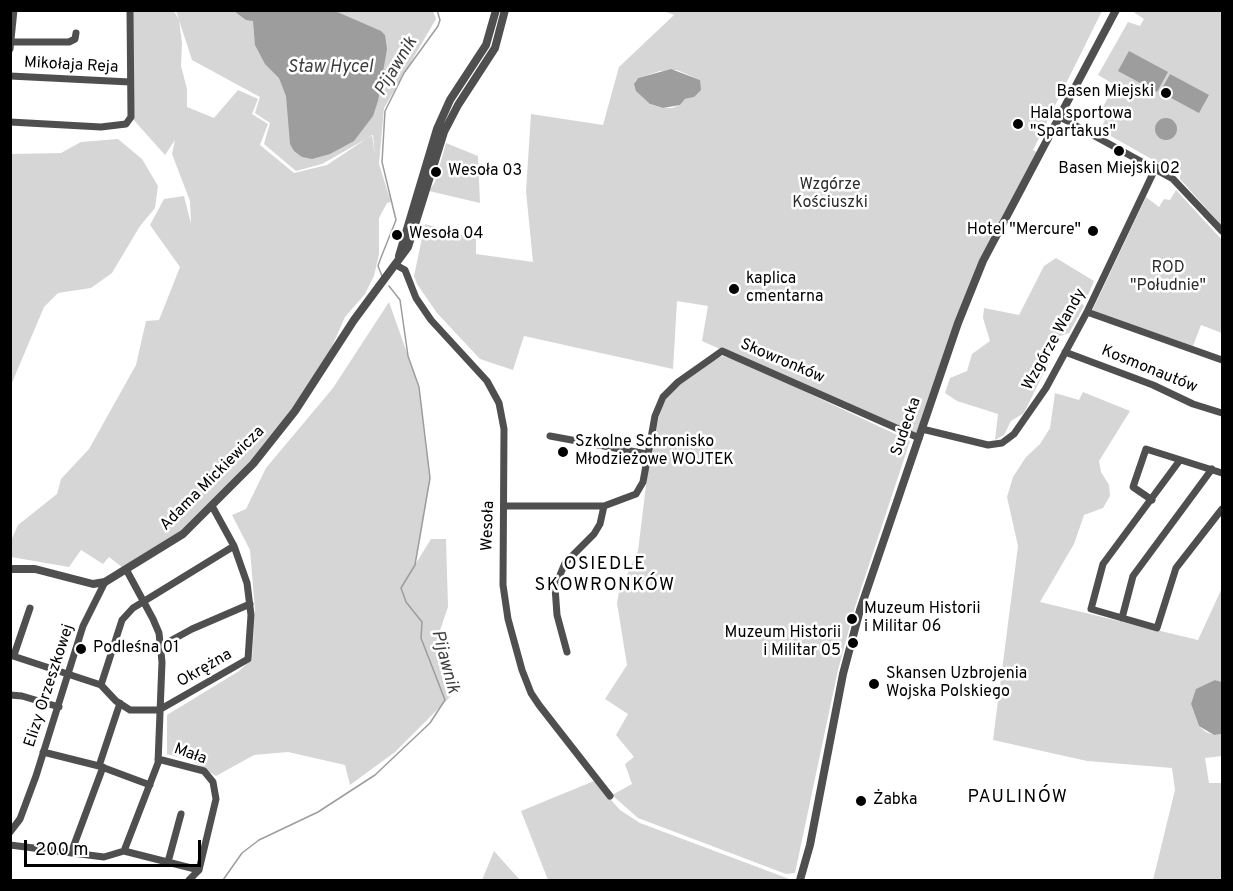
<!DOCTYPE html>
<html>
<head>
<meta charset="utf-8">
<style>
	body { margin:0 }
	#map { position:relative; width:1233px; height:891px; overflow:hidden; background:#fff; font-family:Overpass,sans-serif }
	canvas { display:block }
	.frame { position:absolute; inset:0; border:12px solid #000; pointer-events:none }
	.scale { position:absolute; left:24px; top:840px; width:177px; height:27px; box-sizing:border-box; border:3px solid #000; border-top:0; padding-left:8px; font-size:18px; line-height:21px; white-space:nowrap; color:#000; -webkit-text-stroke:4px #fff; paint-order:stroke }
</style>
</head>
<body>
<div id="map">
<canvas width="1233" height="891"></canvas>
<div class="frame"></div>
<div class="scale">200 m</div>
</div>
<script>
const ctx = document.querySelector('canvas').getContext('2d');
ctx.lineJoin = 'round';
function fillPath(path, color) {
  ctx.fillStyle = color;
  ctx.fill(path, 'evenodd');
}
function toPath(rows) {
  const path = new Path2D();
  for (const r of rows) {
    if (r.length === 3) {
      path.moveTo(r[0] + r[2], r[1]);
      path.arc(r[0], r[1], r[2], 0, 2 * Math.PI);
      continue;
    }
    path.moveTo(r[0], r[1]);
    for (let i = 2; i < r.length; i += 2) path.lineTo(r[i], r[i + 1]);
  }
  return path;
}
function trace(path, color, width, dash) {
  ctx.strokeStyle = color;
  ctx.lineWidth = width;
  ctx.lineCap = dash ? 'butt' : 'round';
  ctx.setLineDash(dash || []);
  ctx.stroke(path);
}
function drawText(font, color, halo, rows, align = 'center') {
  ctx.font = font + ' Overpass,sans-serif';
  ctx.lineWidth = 5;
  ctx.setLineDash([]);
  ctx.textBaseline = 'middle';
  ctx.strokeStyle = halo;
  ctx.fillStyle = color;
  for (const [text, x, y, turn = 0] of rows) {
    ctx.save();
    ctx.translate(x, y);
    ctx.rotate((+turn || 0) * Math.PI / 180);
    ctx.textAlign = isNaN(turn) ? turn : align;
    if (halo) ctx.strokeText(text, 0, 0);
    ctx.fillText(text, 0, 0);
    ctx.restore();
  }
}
fillPath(toPath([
	[130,11,174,11,179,20,182,43,181,66,187,89,187,107,214,118,238,90,258,99,252,114,268,124,260,145,294,173,327,165,372,135,375,155,373,135,322,164,296,171,264,144,270,123,255,113,260,97,192,60,176,11,433,11,436,19,384,108,379,164,391,202,387,203,379,218,379,254,374,276,365,294,345,317,321,371,277,436,183,534,127,571,109,557,103,564,81,550,69,567,11,557,10,543,18,525,57,494,61,479,89,449,136,365,146,321,159,320,180,267,150,225,164,199,184,196,191,224,190,201,172,154,175,140,165,155,131,117],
	[664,11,1102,11,1033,150,1040,154,983,261,919,438,702,341,708,306,677,301,673,369,524,336,513,370,480,359,437,313,417,284,414,276,425,224,476,239,476,254,533,262,526,191,531,114,603,125,619,67,674,15],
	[677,70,700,80,694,97,685,99,680,105,672,108,663,108,652,105,641,95,635,82,638,78,660,71],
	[1132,11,1222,11,1222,226,1180,179,1180,175,1100,130,1105,120,1098,116,1115,85,1098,75,1128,22,1140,26,1144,19],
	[118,139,142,159,158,186,155,208,140,226,112,273,91,288,58,293,44,307,11,385,11,154,61,153,81,142],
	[446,143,478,156,480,203,429,191,435,182],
	[1176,190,1222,240,1222,333,1201,325,1193,346,1092,311,1146,197,1159,207,1164,199,1170,200],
	[1056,258,1094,281,1088,295,1074,294,1084,306,1069,333,1052,339,1049,362,1024,413,1011,421,1004,435,995,440,998,414,957,401,945,393,950,378,967,371,972,354,990,341,983,318,984,308,1019,315,1044,266],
	[389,302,419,387,430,478,415,565,431,539,446,539,448,607,436,642,448,676,451,696,395,752,350,785,345,765,288,752,254,755,216,776,192,761,167,754,167,715,239,671,252,659,255,610,250,550,232,515,246,509,266,468,333,388],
	[723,356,746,364,910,441,855,607,838,670,795,873,786,874,638,818,612,795,632,784,625,764,634,757,616,735,628,714,605,699,627,665,617,603,619,592,638,551,650,453,660,413,667,397,681,384,714,359],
	[1083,392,1130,411,1099,461,1101,472,1109,485,1110,496,1103,508,1084,515,1074,544,1040,602,1198,640,1222,588,1222,682,1215,680,1191,704,1199,726,1206,732,1214,735,1222,734,1222,756,1205,758,1209,783,1222,783,1222,880,1153,880,1175,790,1172,768,1087,761,993,740,1018,546,1007,497,1013,477,1026,457,1040,444,1050,428,1055,393,1079,400],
	[594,781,620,810,640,823,792,880,548,880,521,811],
	[494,851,520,880,482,880]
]), '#d6d6d6');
fillPath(toPath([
	[234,11,335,11,381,31,385,35,387,49,378,101,373,116,354,141,330,154,312,159,302,157,294,151,290,144,286,96,279,78,265,64,255,45,253,21,246,20],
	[1129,51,1168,72,1157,92,1118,71],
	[671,69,700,80,701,90,694,97,685,99,680,105,663,108,650,104,636,91,634,84,638,78],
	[1170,74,1209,95,1199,113,1160,92],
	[1166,129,11],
	[1215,680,1222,682,1222,734,1214,735,1199,726,1191,704,1196,689]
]), '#9d9d9d');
trace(toPath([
	[382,276,378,266,380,260,396,220,382,162,385,111,404,73,438,26,440,20,437,10],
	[223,880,242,853,259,840,318,812,375,775,430,723,445,700,421,638,422,622,406,602,401,588,415,565,430,478,419,387,408,356,400,300,389,286]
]), '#9d9d9d', 1.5);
trace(toPath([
	[10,42,69,42,75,39,76,33],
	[10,49,14,10],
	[10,76,130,82],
	[1060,117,1173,179,1222,231],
	[10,122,101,127,126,124,131,117,130,10],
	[396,265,405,270,416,298,431,320,487,381,499,403,504,429,503,585,508,619,522,670,531,693,539,705,610,796],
	[1087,312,1222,360],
	[1065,352,1153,385,1193,404,1222,413],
	[922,429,988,445,1002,443,1014,434,1046,388,1087,312,1156,167],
	[550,436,647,454],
	[1180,460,1103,564,1091,609,1157,628,1176,568,1222,509],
	[1152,500,1133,487,1146,449,1222,473],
	[504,506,604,506,636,494,643,482,655,416,663,397,678,382,722,351,919,438],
	[1122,618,1133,576,1212,469],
	[161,646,192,629,250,604],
	[567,652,557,615,555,587,565,563,594,534,600,524,604,506],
	[10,655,101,685,122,620,133,608,234,546],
	[14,655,30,608],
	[101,685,116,701,130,710,159,710,248,659,251,615,247,583,234,546,212,506],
	[10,695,22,696,59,707],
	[120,703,99,766,150,785],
	[43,752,99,766],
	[158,759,204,771,213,782,216,799,199,870,189,880],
	[10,832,20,819,36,776,83,626,105,582],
	[10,845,104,857,124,851,158,763,162,662,159,633,153,619,127,571],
	[124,851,199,870],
	[71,853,103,767],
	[168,862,181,814]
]), '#4f4f4f', 7);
trace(toPath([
	[399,256,437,129,450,100,486,45,496,10],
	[10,569,35,569,93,584,105,582,183,534,253,464,295,411,354,320,408,247,444,132,458,105,495,48,505,10],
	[800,880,810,845,843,674,860,610,958,323,983,261,1116,10]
]), '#4f4f4f', 8);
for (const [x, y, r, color] of [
	[1166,93,6,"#000"],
	[1018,124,6,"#000"],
	[1119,151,6,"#000"],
	[436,172,6,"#000"],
	[1093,231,6,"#000"],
	[397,235,6,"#000"],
	[734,289,6,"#000"],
	[563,452,6,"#000"],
	[852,619,6,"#000"],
	[853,643,6,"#000"],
	[81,649,6,"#000"],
	[874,684,6,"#000"],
	[861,801,6,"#000"]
]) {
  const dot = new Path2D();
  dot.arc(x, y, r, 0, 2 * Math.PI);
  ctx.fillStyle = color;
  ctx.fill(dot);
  trace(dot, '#fff', 2);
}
drawText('16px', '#000', '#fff', [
	["Mikołaja Reja",71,66,3],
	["Wzgórze Wandy",1055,340,-61],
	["Skowronków",782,362,23],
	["Kosmonautów",1149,370,22],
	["Sudecka",907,427,-71],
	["Adama Mickiewicza",213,479,-45],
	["Wesoła",489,526,-88],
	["Okrężna",205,669,-30],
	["Elizy Orzeszkowej",50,686,-72],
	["Mała",190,755,20]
]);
drawText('16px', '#000', '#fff', [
	["Basen Miejski",1154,93,"right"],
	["Hala sportowa",1030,115],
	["\"Spartakus\"",1030,133],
	["Basen Miejski 02",1119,170,"center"],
	["Wesoła 03",448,172],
	["Hotel \"Mercure\"",1081,231,"right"],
	["Wesoła 04",409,235],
	["kaplica",746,280],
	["cmentarna",746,298],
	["Szkolne Schronisko",575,443],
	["Młodzieżowe WOJTEK",575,461],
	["Muzeum Historii",864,610],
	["i Militar 06",864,628],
	["Muzeum Historii",841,634,"right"],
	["i Militar 05",841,652,"right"],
	["Podleśna 01",93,649],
	["Skansen Uzbrojenia",886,675],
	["Wojska Polskiego",886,693],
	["Żabka",873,801]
], 'left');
drawText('16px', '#2d2d2d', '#fff', [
	["Wzgórze",830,186],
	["Kościuszki",830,204],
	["ROD",1168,269],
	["\"Południe\"",1168,287]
]);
drawText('italic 18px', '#3e3e3e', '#fff', [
	["Pijawnik",397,67,-59],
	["Staw Hycel",330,68],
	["Pijawnik",444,662,75]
]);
ctx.letterSpacing = '1.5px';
drawText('18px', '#000', '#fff', [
	["OSIEDLE",605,565],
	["SKOWRONKÓW",605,586],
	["PAULINÓW",1018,798]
]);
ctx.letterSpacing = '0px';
</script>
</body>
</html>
